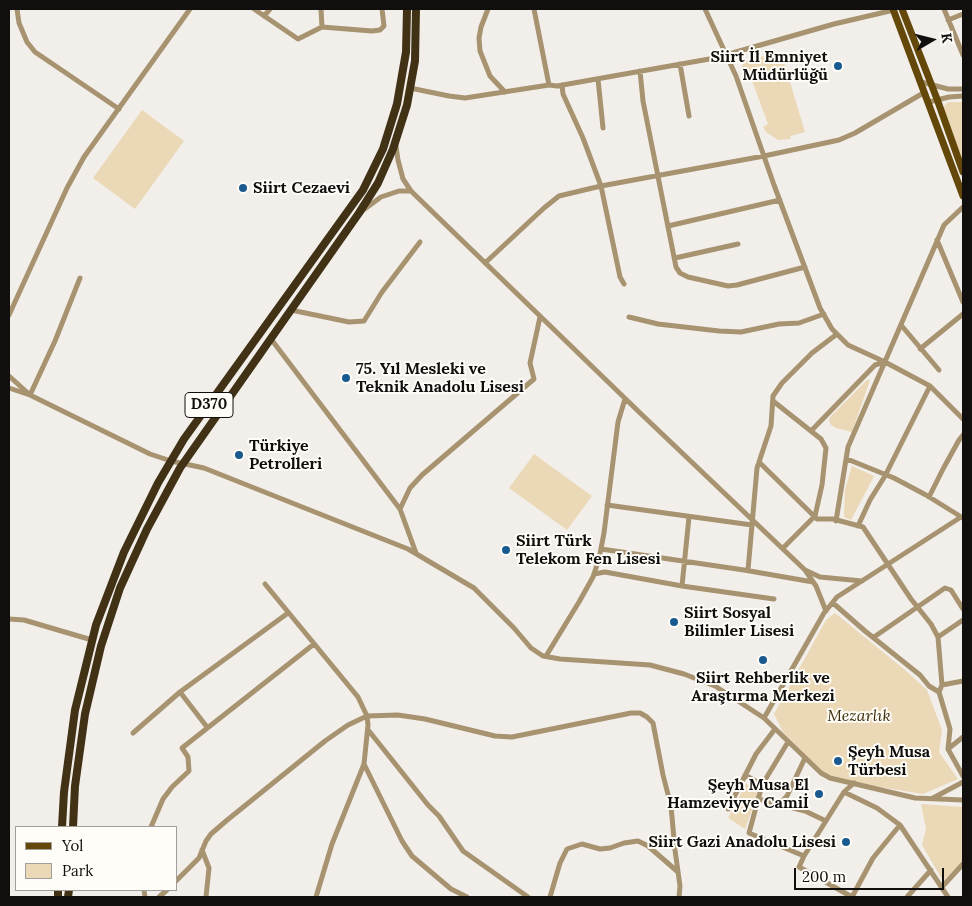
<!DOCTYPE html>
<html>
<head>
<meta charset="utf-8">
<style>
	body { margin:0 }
	#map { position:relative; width:972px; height:906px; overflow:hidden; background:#f2efeb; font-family:Lora,serif }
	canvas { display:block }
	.frame { position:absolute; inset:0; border:10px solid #100f0e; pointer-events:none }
	.legend { position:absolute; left:15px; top:826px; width:162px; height:65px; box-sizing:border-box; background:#fffdf8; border:1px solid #9f9e9a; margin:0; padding:6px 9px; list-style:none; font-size:15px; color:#100f0e }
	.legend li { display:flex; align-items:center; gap:10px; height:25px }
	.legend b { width:25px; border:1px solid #9f9e9a }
	.north { position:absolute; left:907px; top:15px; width:50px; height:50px; -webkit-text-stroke:4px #fffdf8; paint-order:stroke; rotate:82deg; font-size:14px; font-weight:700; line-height:20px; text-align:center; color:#100f0e }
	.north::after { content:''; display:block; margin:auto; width:18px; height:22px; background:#100f0e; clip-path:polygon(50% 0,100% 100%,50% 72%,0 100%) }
	.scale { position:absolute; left:794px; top:868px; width:150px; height:22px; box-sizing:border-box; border:2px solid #100f0e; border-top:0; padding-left:6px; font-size:15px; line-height:18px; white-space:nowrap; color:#100f0e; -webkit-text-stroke:4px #fffdf8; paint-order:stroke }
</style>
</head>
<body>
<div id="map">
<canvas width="972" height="906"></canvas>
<div class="frame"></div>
<ul class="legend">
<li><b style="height:6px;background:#63480a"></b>Yol</li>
<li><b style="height:14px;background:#ebd8b6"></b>Park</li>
</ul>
<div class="north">K</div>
<div class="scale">200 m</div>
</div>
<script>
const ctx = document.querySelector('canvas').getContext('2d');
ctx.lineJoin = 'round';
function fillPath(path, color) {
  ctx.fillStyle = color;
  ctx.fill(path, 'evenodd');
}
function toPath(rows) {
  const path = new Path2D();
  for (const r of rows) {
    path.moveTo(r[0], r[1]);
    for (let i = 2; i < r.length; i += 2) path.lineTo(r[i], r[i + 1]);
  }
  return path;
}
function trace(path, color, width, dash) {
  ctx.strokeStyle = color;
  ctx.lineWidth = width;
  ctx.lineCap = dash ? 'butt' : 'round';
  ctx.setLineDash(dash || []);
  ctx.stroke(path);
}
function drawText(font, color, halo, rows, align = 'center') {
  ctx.font = font + ' Lora,serif';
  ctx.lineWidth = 4;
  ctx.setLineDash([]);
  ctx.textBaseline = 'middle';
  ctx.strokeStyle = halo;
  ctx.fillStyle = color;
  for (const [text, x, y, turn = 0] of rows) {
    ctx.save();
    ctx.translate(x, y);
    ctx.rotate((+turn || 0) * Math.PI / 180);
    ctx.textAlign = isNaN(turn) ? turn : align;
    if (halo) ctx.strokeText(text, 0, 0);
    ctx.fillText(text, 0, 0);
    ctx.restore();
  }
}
fillPath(toPath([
	[781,52,805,132,790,136,791,139,778,140,766,132,763,127,768,124,748,70,743,71,742,66,744,61],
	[948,102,963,102,963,165,942,108],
	[142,110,184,141,135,209,93,178],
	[867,380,870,380,852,432,836,428,831,425,829,421,830,417],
	[534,454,592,496,567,530,509,488],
	[852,466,874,476,851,520,844,517,845,489],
	[835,613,905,670,927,690,942,730,939,752,958,779,923,794,854,783,823,773,783,732,774,714,826,620],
	[746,783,756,790,757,796,745,829,728,818],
	[921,804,963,807,963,862,943,881,922,845,926,829]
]), '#ebd8b6');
trace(toPath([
	[17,9,19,23,27,42,35,52,119,109],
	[254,9,298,39,322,27,372,31,380,30,384,26,382,9],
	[321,9,322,27],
	[488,9,481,27,479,38,480,51,490,76,505,92],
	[534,9,549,85,557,86,715,58,834,24,894,10],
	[705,9,736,76,774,185,820,308,832,329,848,345,885,362,930,386,963,419],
	[944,9,963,55],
	[264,16,270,9],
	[948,20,963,14],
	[680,64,689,116],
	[640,71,643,101,676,267,680,273,688,277,728,286,737,285,805,267],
	[598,79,603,128],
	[921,82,948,89,963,89],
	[562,85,563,94,583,138,601,186,620,277,624,284],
	[410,88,449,96,465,98,549,85],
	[929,102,949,97,963,96],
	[411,191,637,410,805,570],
	[362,211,381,197,399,191,411,191,403,179,398,160,396,146],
	[668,226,780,200],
	[937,240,963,302],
	[675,258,738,244],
	[485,263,544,208,559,196,601,186,764,156,839,140,855,133,925,92],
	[291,310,349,322,364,321,382,292,420,242],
	[9,315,67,188,84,157,190,9],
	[629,317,658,324,719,331,741,332,779,324,799,323,824,314],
	[901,325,939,370],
	[271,339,400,509],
	[920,349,963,314],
	[9,376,30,395,55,341,80,278],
	[9,388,30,395,150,454,171,461,204,468,408,549,474,588,514,628,531,648,543,656,560,659,650,665,684,674,715,686,764,718,821,773,830,778,915,798,963,800],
	[773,401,821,439,826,448,822,485,815,516,783,548],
	[811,431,875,365,885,362],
	[847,459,894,478,926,495,963,518],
	[759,462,817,519,833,519,863,527,911,599,931,624,938,637,942,685,939,692,950,729,948,749,963,776],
	[929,497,943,469,959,440,963,435],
	[607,505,752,525],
	[836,521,848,447,944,225,963,207],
	[858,526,870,500,885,476,930,386],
	[601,549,744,570,813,582],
	[416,553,400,509,410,488,422,475,534,379,530,363,540,317],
	[748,570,757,468,771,426,773,396,782,383,812,353,837,334],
	[594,574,605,572,682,586,774,599],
	[265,584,358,697,367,716,368,725,364,764,332,844,316,897],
	[682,586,689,517],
	[833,603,865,631,920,675,929,686,939,692],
	[826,611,816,586,805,570,820,577,862,581],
	[9,619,24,620,92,640],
	[874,637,945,588,951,590,963,609],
	[938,637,963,620],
	[546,656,579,602,593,577,599,559,604,533,618,422,625,399],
	[942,685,963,681],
	[180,692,207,727],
	[764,718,824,613,837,597,961,517],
	[369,731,428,805,439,816,463,851,528,897],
	[133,733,180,692,288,613],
	[788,742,762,785,749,833,804,856,799,867,852,897],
	[948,749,963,737],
	[364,764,402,841,412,856,451,889,467,897],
	[745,775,762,785],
	[844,792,877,808,900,825,948,897],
	[933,798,963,782],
	[758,799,805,811,826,821],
	[779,804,787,796,805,758],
	[728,809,756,754,775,729],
	[151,827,163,799,172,787,189,771,188,757,182,748,314,644],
	[202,850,209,868,206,897],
	[804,856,844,792,854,783],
	[176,881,199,858,206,841,211,834,226,821,325,741,348,725,367,716,398,715,425,719,495,736,512,737,631,713,640,713,647,717,653,723,663,775,671,806,675,850,680,886,679,897],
	[942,887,963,864],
	[144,890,145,897],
	[159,897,167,890],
	[550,897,560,863,567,849,582,844,600,849,610,848,624,843,638,841,648,846,678,872],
	[852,897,873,858,900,825],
	[907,897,931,870]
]), '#a79370', 5);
trace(toPath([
	[893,9,963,196],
	[902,9,937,99,963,172]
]), '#63480a', 7);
trace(toPath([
	[62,827,64,792,75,710,96,625,124,552,158,483,184,439,363,190,383,149,397,104,406,52,407,9],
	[73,827,75,786,85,714,101,646,120,588,147,529,180,468,359,213,378,183,393,149,407,105,415,61,416,9],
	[58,897,58,890],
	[68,897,69,890]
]), '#413216', 8);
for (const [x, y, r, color] of [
	[838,66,5,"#19598f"],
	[243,188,5,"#19598f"],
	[346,378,5,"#19598f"],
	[239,455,5,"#19598f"],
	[506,550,5,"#19598f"],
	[674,622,5,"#19598f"],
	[763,660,5,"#19598f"],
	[838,761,5,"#19598f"],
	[819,794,5,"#19598f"],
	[846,842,5,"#19598f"]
]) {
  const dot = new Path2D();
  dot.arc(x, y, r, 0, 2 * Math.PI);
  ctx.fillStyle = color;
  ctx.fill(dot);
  trace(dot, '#fffdf8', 2);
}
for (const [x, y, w] of [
	[209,405,48]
]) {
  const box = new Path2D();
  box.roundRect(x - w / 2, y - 12.5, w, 25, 4);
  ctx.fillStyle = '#fffdf8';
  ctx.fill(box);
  trace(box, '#100f0e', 1);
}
drawText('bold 15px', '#100f0e', null, [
	["D370",209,405]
]);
drawText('bold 16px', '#100f0e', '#fffdf8', [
	["Siirt İl Emniyet",828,57,"right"],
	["Müdürlüğü",828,75,"right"],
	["Siirt Cezaevi",253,188],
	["75. Yıl Mesleki ve",356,369],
	["Teknik Anadolu Lisesi",356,387],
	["Türkiye",249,446],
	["Petrolleri",249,464],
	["Siirt Türk",516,541],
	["Telekom Fen Lisesi",516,559],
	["Siirt Sosyal",684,613],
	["Bilimler Lisesi",684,631],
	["Siirt Rehberlik ve",763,678,"center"],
	["Araştırma Merkezi",763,696,"center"],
	["Şeyh Musa",848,752],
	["Türbesi",848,770],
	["Şeyh Musa El",809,785,"right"],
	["Hamzeviyye Camiİ",809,803,"right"],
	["Siirt Gazi Anadolu Lisesi",836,842,"right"]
], 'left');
drawText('italic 16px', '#3d2d0b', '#fffdf8', [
	["Mezarlık",859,716]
]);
</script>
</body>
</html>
